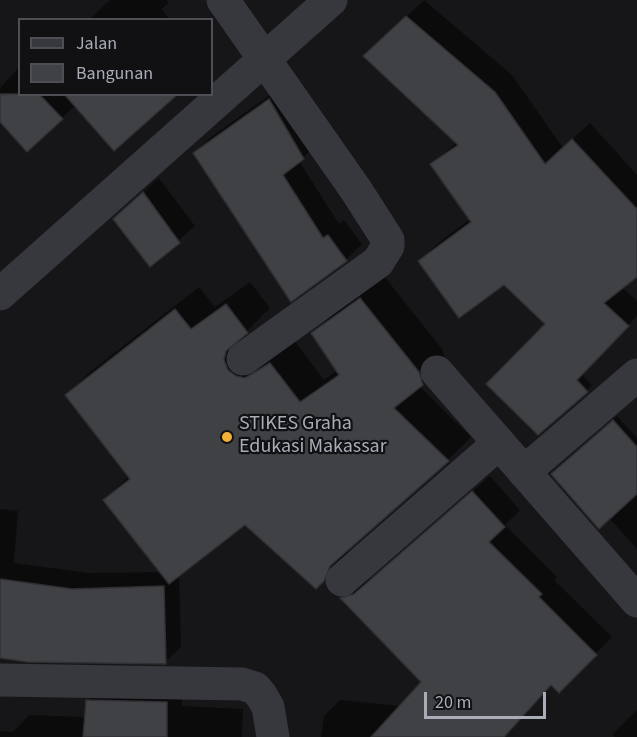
<!DOCTYPE html>
<html>
<head>
<meta charset="utf-8">
<style>
	body { margin:0 }
	#map { position:relative; width:637px; height:737px; overflow:hidden; background:#161618; font-family:"Source Sans 3",sans-serif }
	canvas { display:block }
	.legend { position:absolute; left:18px; top:18px; width:195px; height:78px; box-sizing:border-box; background:#111113; border:2px solid #4d4f55; margin:0; padding:8px 10px; list-style:none; font-size:18px; color:#a8adb8 }
	.legend li { display:flex; align-items:center; gap:12px; height:30px }
	.legend b { width:30px; border:2px solid #4d4f55 }
	.scale { position:absolute; left:424px; top:692px; width:122px; height:27px; box-sizing:border-box; border:3px solid #a8adb8; border-top:0; padding-left:8px; font-size:18px; line-height:21px; white-space:nowrap; color:#a8adb8; -webkit-text-stroke:4px #111113; paint-order:stroke }
</style>
</head>
<body>
<div id="map">
<canvas width="637" height="737"></canvas>
<ul class="legend">
<li><b style="height:8px;background:#37383d"></b>Jalan</li>
<li><b style="height:16px;background:#404145"></b>Bangunan</li>
</ul>
<div class="scale">20 m</div>
</div>
<script>
const ctx = document.querySelector('canvas').getContext('2d');
ctx.lineJoin = 'round';
function fillPath(path, color) {
  ctx.fillStyle = color;
  ctx.fill(path, 'evenodd');
}
function toPath(rows) {
  const path = new Path2D();
  for (const r of rows) {
    path.moveTo(r[0], r[1]);
    for (let i = 2; i < r.length; i += 2) path.lineTo(r[i], r[i + 1]);
  }
  return path;
}
function trace(path, color, width, dash) {
  ctx.strokeStyle = color;
  ctx.lineWidth = width;
  ctx.lineCap = dash ? 'butt' : 'round';
  ctx.setLineDash(dash || []);
  ctx.stroke(path);
}
function drawText(font, color, halo, rows, align = 'center') {
  ctx.font = font + ' "Source Sans 3",sans-serif';
  ctx.lineWidth = 4.5;
  ctx.setLineDash([]);
  ctx.textBaseline = 'middle';
  ctx.strokeStyle = halo;
  ctx.fillStyle = color;
  for (const [text, x, y, turn = 0] of rows) {
    ctx.save();
    ctx.translate(x, y);
    ctx.rotate((+turn || 0) * Math.PI / 180);
    ctx.textAlign = isNaN(turn) ? turn : align;
    if (halo) ctx.strokeText(text, 0, 0);
    ctx.fillText(text, 0, 0);
    ctx.restore();
  }
}
fillPath(toPath([
	[110,0,167,0,168,3,162,9,170,20,89,20],
	[424,0,512,75,563,148,590,123,637,175,637,275,622,287,637,301,637,316,609,345,578,370,592,385,575,402,547,324,504,283,420,261,437,244,470,219,432,165,457,142,382,39],
	[20,66,20,94,176,94,76,105,28,150,0,119,0,88],
	[285,84,319,142,299,161,339,224,344,220,362,244,346,260,291,299,195,153,211,137],
	[159,178,195,226,150,265,130,203],
	[384,276,442,349,446,360,419,386,471,437,448,460,351,545,347,556,316,587,245,523,179,574,181,647,165,662,0,657,0,509,18,511,14,563,89,573,162,572,105,500,129,476,67,395,90,372,199,287,215,307,250,282,270,308,248,330,247,336,294,340,324,380,338,370,313,333,337,310],
	[617,416,637,438,637,549,609,518,553,474],
	[490,476,520,510,505,525,557,577,554,580,612,637,559,691,552,684,503,737,321,737,324,716,340,700,401,706,423,682,342,598,358,582,372,578],
	[104,685,182,686,182,706,243,709,242,737,0,737,0,731,13,732,29,715,86,717,88,701],
	[637,710,637,737,615,737,612,735]
]), '#0007');
const building = toPath([
	[406,16,495,92,545,164,572,139,637,209,637,277,604,303,629,326,577,380,588,392,538,435,486,384,545,324,504,285,459,318,418,261,471,222,430,164,458,145,363,56,406,16],
	[0,94,39,94,63,119,27,152,0,122,0,94],
	[64,94,178,94,114,151,64,94],
	[269,99,304,159,283,175,323,238,328,235,347,261,291,302,193,153,269,99],
	[143,192,180,243,150,267,113,219,143,192],
	[360,298,419,372,423,385,394,408,449,461,330,566,324,581,316,589,245,525,169,584,103,500,130,479,65,395,175,309,191,329,226,304,248,333,226,351,224,360,228,370,236,376,245,378,270,363,300,402,339,375,311,333,360,298],
	[613,420,637,447,637,494,599,529,551,474,613,420],
	[472,491,505,527,489,542,542,594,539,597,597,655,559,693,551,685,504,737,371,737,421,682,340,598,354,594,472,491],
	[0,579,72,589,164,586,166,664,28,662,0,658,0,579],
	[86,700,167,702,167,737,83,737,86,700]
]);
fillPath(building, '#404145');
trace(building, '#303034', 1.5);
trace(toPath([
	[223,0,356,190,388,240,388,246,378,262,243,359],
	[0,294,331,0],
	[437,372,637,601],
	[524,472,637,375],
	[342,580,499,443],
	[0,680,242,684,255,688,261,695,268,707,273,737]
]), '#37383d', 33);
for (const [x, y, r, color] of [
	[227,437,6,"#f2b134"]
]) {
  const dot = new Path2D();
  dot.arc(x, y, r, 0, 2 * Math.PI);
  ctx.fillStyle = color;
  ctx.fill(dot);
  trace(dot, '#111113', 2);
}
drawText('20px', '#a8adb8', '#111113', [
	["STIKES Graha",239,425],
	["Edukasi Makassar",239,448]
], 'left');
</script>
</body>
</html>
